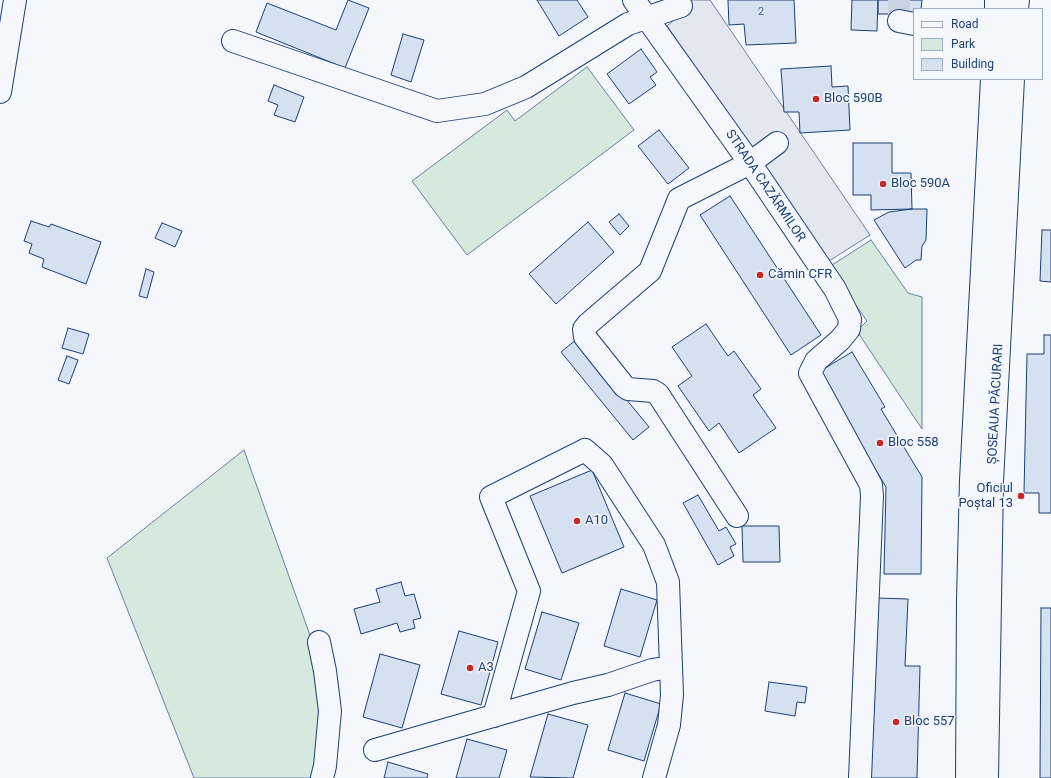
<!DOCTYPE html>
<html>
<head>
<meta charset="utf-8">
<style>
	body { margin:0 }
	#map { position:relative; width:1051px; height:778px; overflow:hidden; background:#f4f7fb; font-family:Roboto,sans-serif }
	canvas { display:block }
	.legend { position:absolute; left:913px; top:8px; width:130px; height:72px; box-sizing:border-box; background:#f4f7fb; border:1px solid #9eadc5; margin:0; padding:5px 7px; list-style:none; font-size:12px; color:#1d3f73 }
	.legend li { display:flex; align-items:center; gap:8px; height:20px }
	.legend b { width:20px; border:1px solid #9eadc5 }
</style>
</head>
<body>
<div id="map">
<canvas width="1051" height="778"></canvas>
<ul class="legend">
<li><b style="height:5px;background:#f4f7fb"></b>Road</li>
<li><b style="height:11px;background:#d7e8df"></b>Park</li>
<li><b style="height:11px;background:#d5e0f0"></b>Building</li>
</ul>
</div>
<script>
const ctx = document.querySelector('canvas').getContext('2d');
ctx.lineJoin = 'round';
function fillPath(path, color) {
  ctx.fillStyle = color;
  ctx.fill(path, 'evenodd');
}
function toPath(rows) {
  const path = new Path2D();
  for (const r of rows) {
    path.moveTo(r[0], r[1]);
    for (let i = 2; i < r.length; i += 2) path.lineTo(r[i], r[i + 1]);
  }
  return path;
}
function trace(path, color, width, dash) {
  ctx.strokeStyle = color;
  ctx.lineWidth = width;
  ctx.lineCap = dash ? 'butt' : 'round';
  ctx.setLineDash(dash || []);
  ctx.stroke(path);
}
function drawText(font, color, halo, rows, align = 'center') {
  ctx.font = font + ' Roboto,sans-serif';
  ctx.lineWidth = 3;
  ctx.setLineDash([]);
  ctx.textBaseline = 'middle';
  ctx.strokeStyle = halo;
  ctx.fillStyle = color;
  for (const [text, x, y, turn = 0] of rows) {
    ctx.save();
    ctx.translate(x, y);
    ctx.rotate((+turn || 0) * Math.PI / 180);
    ctx.textAlign = isNaN(turn) ? turn : align;
    if (halo) ctx.strokeText(text, 0, 0);
    ctx.fillText(text, 0, 0);
    ctx.restore();
  }
}
const green = toPath([
	[587,67,634,130,467,255,412,181,507,110,515,121,587,67],
	[871,240,908,293,922,297,922,429,857,331,867,321,829,267,871,240],
	[244,450,312,641,324,704,312,778,194,778,107,558,244,450]
]);
fillPath(green, '#d7e8df');
trace(green, '#687fa3', 1);
const parking = toPath([
	[665,0,710,0,870,235,829,261,667,26,673,21,665,0]
]);
fillPath(parking, '#e3e8f0');
trace(parking, '#687fa3', 1);
const building = toPath([
	[348,0,369,8,345,68,256,32,267,3,336,30,348,0],
	[537,0,577,0,588,17,559,36,537,0],
	[728,0,794,0,796,43,746,45,744,24,729,25,728,0],
	[852,0,878,0,877,31,851,30,852,0],
	[878,0,922,0,921,9,914,9,914,24,895,14,878,14,878,0],
	[403,34,424,40,411,82,391,75,403,34],
	[641,49,657,72,650,77,656,85,629,104,607,74,641,49],
	[831,66,832,87,848,86,850,130,800,133,799,112,784,112,781,69,831,66],
	[274,85,304,97,295,122,274,115,278,105,268,101,274,85],
	[659,130,689,168,668,184,638,146,659,130],
	[853,143,892,143,892,173,911,173,912,209,871,210,871,195,853,195,853,143],
	[730,196,821,335,791,355,700,215,730,196],
	[912,209,927,209,926,240,922,246,921,260,916,260,905,268,874,220,889,212,912,209],
	[619,214,629,226,620,235,609,222,619,214],
	[31,221,49,227,51,224,101,242,86,284,42,267,44,259,29,253,32,244,24,241,31,221],
	[588,222,614,252,556,304,529,274,588,222],
	[162,223,182,231,175,247,155,238,162,223],
	[1042,230,1051,230,1051,282,1040,281,1042,230],
	[146,269,154,272,147,298,139,296,146,269],
	[706,324,728,356,734,351,761,389,753,395,776,428,739,453,719,423,709,431,678,386,692,376,672,347,706,324],
	[68,328,89,334,83,354,62,348,68,328],
	[1044,335,1051,335,1051,513,1039,513,1039,493,1024,493,1027,354,1044,354,1044,335],
	[577,339,649,427,633,440,561,352,577,339],
	[852,352,885,407,881,409,922,477,921,574,884,574,886,487,817,373,852,352],
	[67,356,78,360,69,384,58,380,67,356],
	[592,470,624,547,562,573,530,496,592,470],
	[698,495,719,531,726,527,736,544,730,547,734,556,718,565,683,503,698,495],
	[742,526,779,526,780,562,743,562,742,526],
	[401,582,405,596,414,594,421,618,413,620,415,628,400,632,397,623,361,634,354,609,380,602,376,589,401,582],
	[621,589,657,600,640,657,604,646,621,589],
	[876,598,908,599,905,666,920,666,917,778,871,778,876,598],
	[1041,608,1051,608,1051,778,1040,778,1041,608],
	[542,612,579,623,561,680,525,669,542,612],
	[459,631,498,642,481,705,441,694,459,631],
	[380,654,420,665,402,728,363,717,380,654],
	[769,682,807,687,805,703,797,702,795,716,765,711,769,682],
	[625,693,661,704,644,761,608,750,625,693],
	[548,714,588,725,573,778,530,777,548,714],
	[467,739,507,750,499,778,456,778,467,739],
	[388,762,428,774,427,778,384,778,388,762]
]);
fillPath(building, '#d5e0f0');
trace(building, '#1d3f73', 1);
trace(toPath([
	[899,21,899,0]
]), '#c9d2e0', 22, [22, 11]);
const minor = toPath([
	[634,0,750,163,835,289,850,319,849,329,840,340,816,361,810,373,871,485,872,496,860,778],
	[899,21,914,24],
	[233,41,437,111,485,104,526,87,628,24,681,6],
	[0,92,15,0],
	[737,516,658,394,653,391,628,389,624,386,585,337,584,329,588,324,650,271,679,199,750,163,777,143],
	[319,642,325,671,330,711,325,766,322,778],
	[494,716,529,591,491,497,585,450,602,465,654,545,668,582,672,695,669,725,654,778],
	[375,750,573,693,608,685,652,670,671,667]
]);
const major = toPath([
	[996,9,996,0],
	[1017,9,1018,0],
	[967,778,968,599,971,480,992,79],
	[987,778,992,482,1013,79]
]);
trace(minor, '#1d3f73', 24);
trace(major, '#1d3f73', 24);
trace(minor, '#f4f7fb', 22);
trace(major, '#f4f7fb', 22);
for (const [x, y, r, color] of [
	[816,99,4,"#c62828"],
	[883,184,4,"#c62828"],
	[760,275,4,"#c62828"],
	[880,443,4,"#c62828"],
	[1021,496,4,"#c62828"],
	[577,521,4,"#c62828"],
	[470,668,4,"#c62828"],
	[896,722,4,"#c62828"]
]) {
  const dot = new Path2D();
  dot.arc(x, y, r, 0, 2 * Math.PI);
  ctx.fillStyle = color;
  ctx.fill(dot);
  trace(dot, '#f4f7fb', 1.5);
}
drawText('11px', '#4b6792', null, [
	["2",761,12]
]);
drawText('13px', '#1d3f73', '#f4f7fb', [
	["Bloc 590B",824,99],
	["Bloc 590A",891,184],
	["Cămin CFR",768,275],
	["Bloc 558",888,443],
	["Oficiul",1013,489,"right"],
	["Poștal 13",1013,504,"right"],
	["A10",585,521],
	["A3",478,668],
	["Bloc 557",904,722]
], 'left');
drawText('13px', '#1d3f73', '#f4f7fb', [
	["STRADA CAZĂRMILOR",765,186,56],
	["ȘOSEAUA PĂCURARI",996,404,-87]
]);
</script>
</body>
</html>
